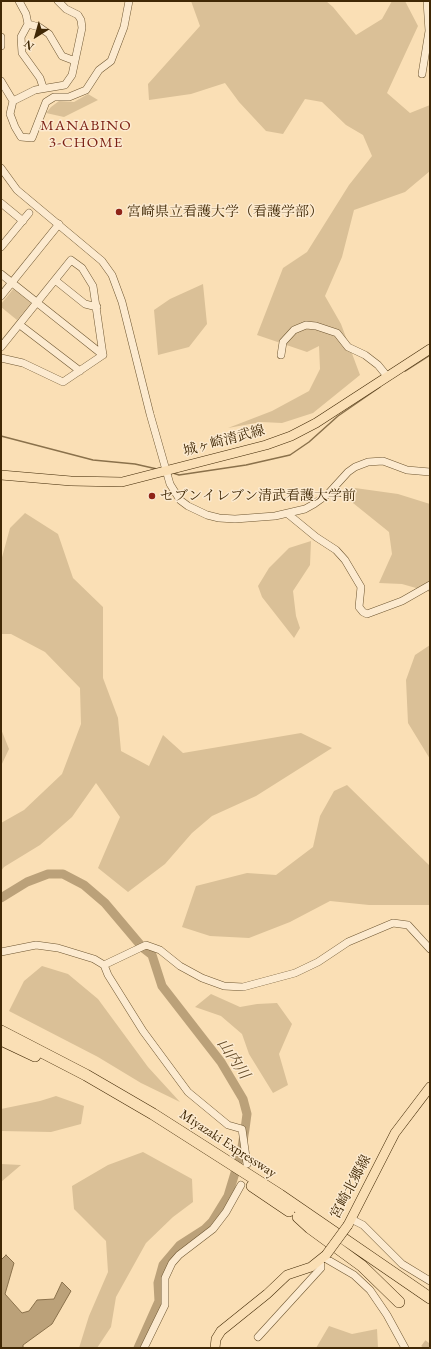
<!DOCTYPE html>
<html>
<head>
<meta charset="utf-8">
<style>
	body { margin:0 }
	#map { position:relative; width:431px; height:1349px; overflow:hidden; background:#fadfb5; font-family:"EB Garamond",serif }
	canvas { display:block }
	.frame { position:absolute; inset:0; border:2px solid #402805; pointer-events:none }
	.north { position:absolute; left:16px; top:16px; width:40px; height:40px; -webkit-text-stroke:3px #fceacf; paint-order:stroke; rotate:217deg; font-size:11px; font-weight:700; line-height:16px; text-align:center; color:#402805 }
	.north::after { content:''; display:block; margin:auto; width:14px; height:18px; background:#402805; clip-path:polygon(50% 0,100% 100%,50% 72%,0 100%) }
</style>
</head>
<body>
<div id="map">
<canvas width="431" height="1349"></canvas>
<div class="frame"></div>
<div class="north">N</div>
</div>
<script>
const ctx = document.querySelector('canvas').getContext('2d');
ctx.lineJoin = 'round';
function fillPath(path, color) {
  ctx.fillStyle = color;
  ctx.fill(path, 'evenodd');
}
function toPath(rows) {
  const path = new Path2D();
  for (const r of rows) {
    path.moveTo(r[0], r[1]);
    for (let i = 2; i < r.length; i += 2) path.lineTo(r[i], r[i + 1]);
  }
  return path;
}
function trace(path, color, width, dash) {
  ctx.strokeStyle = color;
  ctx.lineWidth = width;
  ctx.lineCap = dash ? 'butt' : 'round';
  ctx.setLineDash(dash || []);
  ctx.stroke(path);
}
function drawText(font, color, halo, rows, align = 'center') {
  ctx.font = font + ' "EB Garamond","Noto Serif JP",serif';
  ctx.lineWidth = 3;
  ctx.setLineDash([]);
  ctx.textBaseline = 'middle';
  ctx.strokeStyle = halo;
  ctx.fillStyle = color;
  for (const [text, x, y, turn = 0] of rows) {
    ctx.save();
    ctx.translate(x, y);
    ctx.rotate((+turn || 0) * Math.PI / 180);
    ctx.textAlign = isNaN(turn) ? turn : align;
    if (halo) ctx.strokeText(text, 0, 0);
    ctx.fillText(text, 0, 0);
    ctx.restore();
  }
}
fillPath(toPath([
	[191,1,326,1,333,7,356,35,382,19,392,1,405,1,418,26,387,93,410,113,430,105,430,171,405,192,354,210,342,257,325,296,341,324,360,375,313,413,282,423,261,422,228,428,272,411,309,391,320,369,319,346,307,352,257,335,283,268,307,252,349,185,372,156,363,135,346,125,322,102,305,99,283,134,266,131,239,102,225,83,191,94,149,100,148,84,200,26],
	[88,94,98,100,64,117,46,113,51,107,59,101,74,102],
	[203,284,207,324,189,347,158,355,154,310,170,299],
	[14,288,31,303,17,320,1,307,1,304],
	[355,488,398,494,430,504,430,592,402,584,379,583,392,554,389,532,353,503],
	[25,513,58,534,73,578,103,607,103,678,118,718,121,751,149,766,163,735,183,753,301,733,332,748,256,796,212,816,192,833,165,864,128,892,98,868,120,817,96,783,72,817,40,845,4,867,1,871,1,823,24,810,62,774,81,724,80,688,45,652,11,634,1,634,1,561,10,528],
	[311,541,310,565,293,591,296,616,300,628,294,638,262,597,258,586,269,568,289,548],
	[430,645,430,759,408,723,406,680,415,655],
	[1,729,9,749,1,766],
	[347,785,430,866,430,905,369,905,330,901,290,922,249,938,210,936,182,927,196,886,247,873,276,875,313,847,320,816,334,791],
	[42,966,68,974,98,999,148,1067,180,1102,141,1083,98,1057,9,1011,24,981],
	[211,994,240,1007,257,1004,277,1003,292,1024,279,1054,288,1085,273,1093,249,1054,242,1034,221,1016,195,1007],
	[56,1096,84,1106,81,1124,51,1132,1,1131,1,1109,40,1101],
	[143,1152,192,1179,193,1202,173,1217,146,1243,116,1297,111,1327,97,1348,79,1348,89,1316,108,1272,106,1241,74,1209,72,1186,108,1165],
	[1,1164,21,1165,1,1182],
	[329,1326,352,1334,377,1329,378,1348,316,1348]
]), '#dac097');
const water = toPath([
	[6,1255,14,1263,5,1294,22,1313,29,1311,37,1300,54,1299,62,1282,71,1291,52,1324,23,1345,23,1348,1,1348,1,1260,6,1255]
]);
fillPath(water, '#bba179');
trace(water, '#8a714b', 1);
trace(toPath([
	[405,371,430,355],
	[1,436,93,460,135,464,157,469],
	[173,473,179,475,246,465,290,455,309,442,338,416,380,387]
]), '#8a714b', 1.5);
trace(toPath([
	[1,898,27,882,48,874,63,874,84,885,105,903,143,948,152,955,162,986,221,1062,243,1099,247,1114,245,1129,241,1153,228,1196,212,1222,205,1229,180,1245,163,1265,158,1283,159,1301,138,1348]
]), '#bba179', 9);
trace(toPath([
	[424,1348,430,1340]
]), '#d5ba92', 7, [7, 3.5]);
const minor = toPath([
	[19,1,26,14,28,24,21,37,22,53,40,78,43,87],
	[28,24,39,27,49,34,62,56,75,61],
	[1,37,1,46],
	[422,74,429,31,427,1],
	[1,81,13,101,10,114,15,127,21,137,32,138,46,102,54,97,69,97,86,90,99,70,111,61,124,27,129,1],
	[13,101,35,90,65,85,72,75,82,28,81,20,78,15,66,9,58,1],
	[1,168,17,190,102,261,112,275,122,302,150,414,170,484,180,500,188,506,207,515,219,518,235,519,275,516,305,509,314,504,328,494,348,472,355,467,368,462,383,461,407,470,430,472],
	[1,203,23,221],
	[1,247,29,213],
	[1,274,103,355],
	[55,280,85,304,97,307],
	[1,296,59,224],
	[20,325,80,371],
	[1,347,71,260,82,268,93,286,103,355],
	[281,355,283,342,294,330,306,325,316,326,337,333,348,347,365,355,378,365,387,376],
	[1,358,23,363,63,382,103,355],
	[288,514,316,537,336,550,345,560,361,587,359,607,363,612,367,614,402,601,430,585],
	[1,952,36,945,58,948,94,959,104,965,108,975,143,1031,188,1092,228,1125,242,1129,247,1164],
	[104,965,146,945,160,950,180,966,202,978,224,986,243,987,295,973,318,962,348,942,393,923,408,925,430,949],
	[351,1219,363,1225,402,1264,430,1281],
	[323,1257,354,1275,370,1290,387,1315,405,1348],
	[258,1337,321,1268,320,1260],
	[144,1348,165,1305,165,1278,172,1263,179,1255,213,1229,226,1212,241,1185]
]);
const major = toPath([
	[1,475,71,481,122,482,266,445,291,436,316,423,430,349],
	[348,1225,395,1133,430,1087],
	[215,1348,216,1339,221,1331,267,1294,287,1275,311,1267,326,1255]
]);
const highway = toPath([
	[1,1031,86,1075,153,1114,280,1195,430,1298],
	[1,1040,35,1056],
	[252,1186,289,1211],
	[298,1217,310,1228,362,1266,399,1302]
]);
trace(minor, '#6e5631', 8);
trace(major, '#402805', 10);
trace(highway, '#402805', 12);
trace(minor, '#fceacf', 7);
trace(major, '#fadfb5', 9);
trace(highway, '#fadfb5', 11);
const majorBridge = toPath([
	[326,1255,348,1225]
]);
trace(majorBridge, '#402805', 10, []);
trace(majorBridge, '#fadfb5', 9);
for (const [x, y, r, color] of [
	[119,212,4,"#8f2418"],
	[152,496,4,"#8f2418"]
]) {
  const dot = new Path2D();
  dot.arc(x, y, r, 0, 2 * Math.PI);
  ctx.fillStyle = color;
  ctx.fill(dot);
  trace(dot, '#fceacf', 1.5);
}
drawText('14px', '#402805', '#fceacf', [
	["宮崎県立看護大学（看護学部）",127,212],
	["セブンイレブン清武看護大学前",160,496]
], 'left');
drawText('14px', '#402805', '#fceacf', [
	["城ヶ崎清武線",224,441,-15],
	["Miyazaki Expressway",228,1144,33],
	["宮崎北郷線",351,1187,-62]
]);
ctx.letterSpacing = '1px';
drawText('15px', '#7a1f14', '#fceacf', [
	["MANABINO",86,126],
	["3-CHOME",86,143]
]);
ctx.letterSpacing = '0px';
drawText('italic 15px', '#654c28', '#fceacf', [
	["山内川",233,1059,56]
]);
</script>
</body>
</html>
